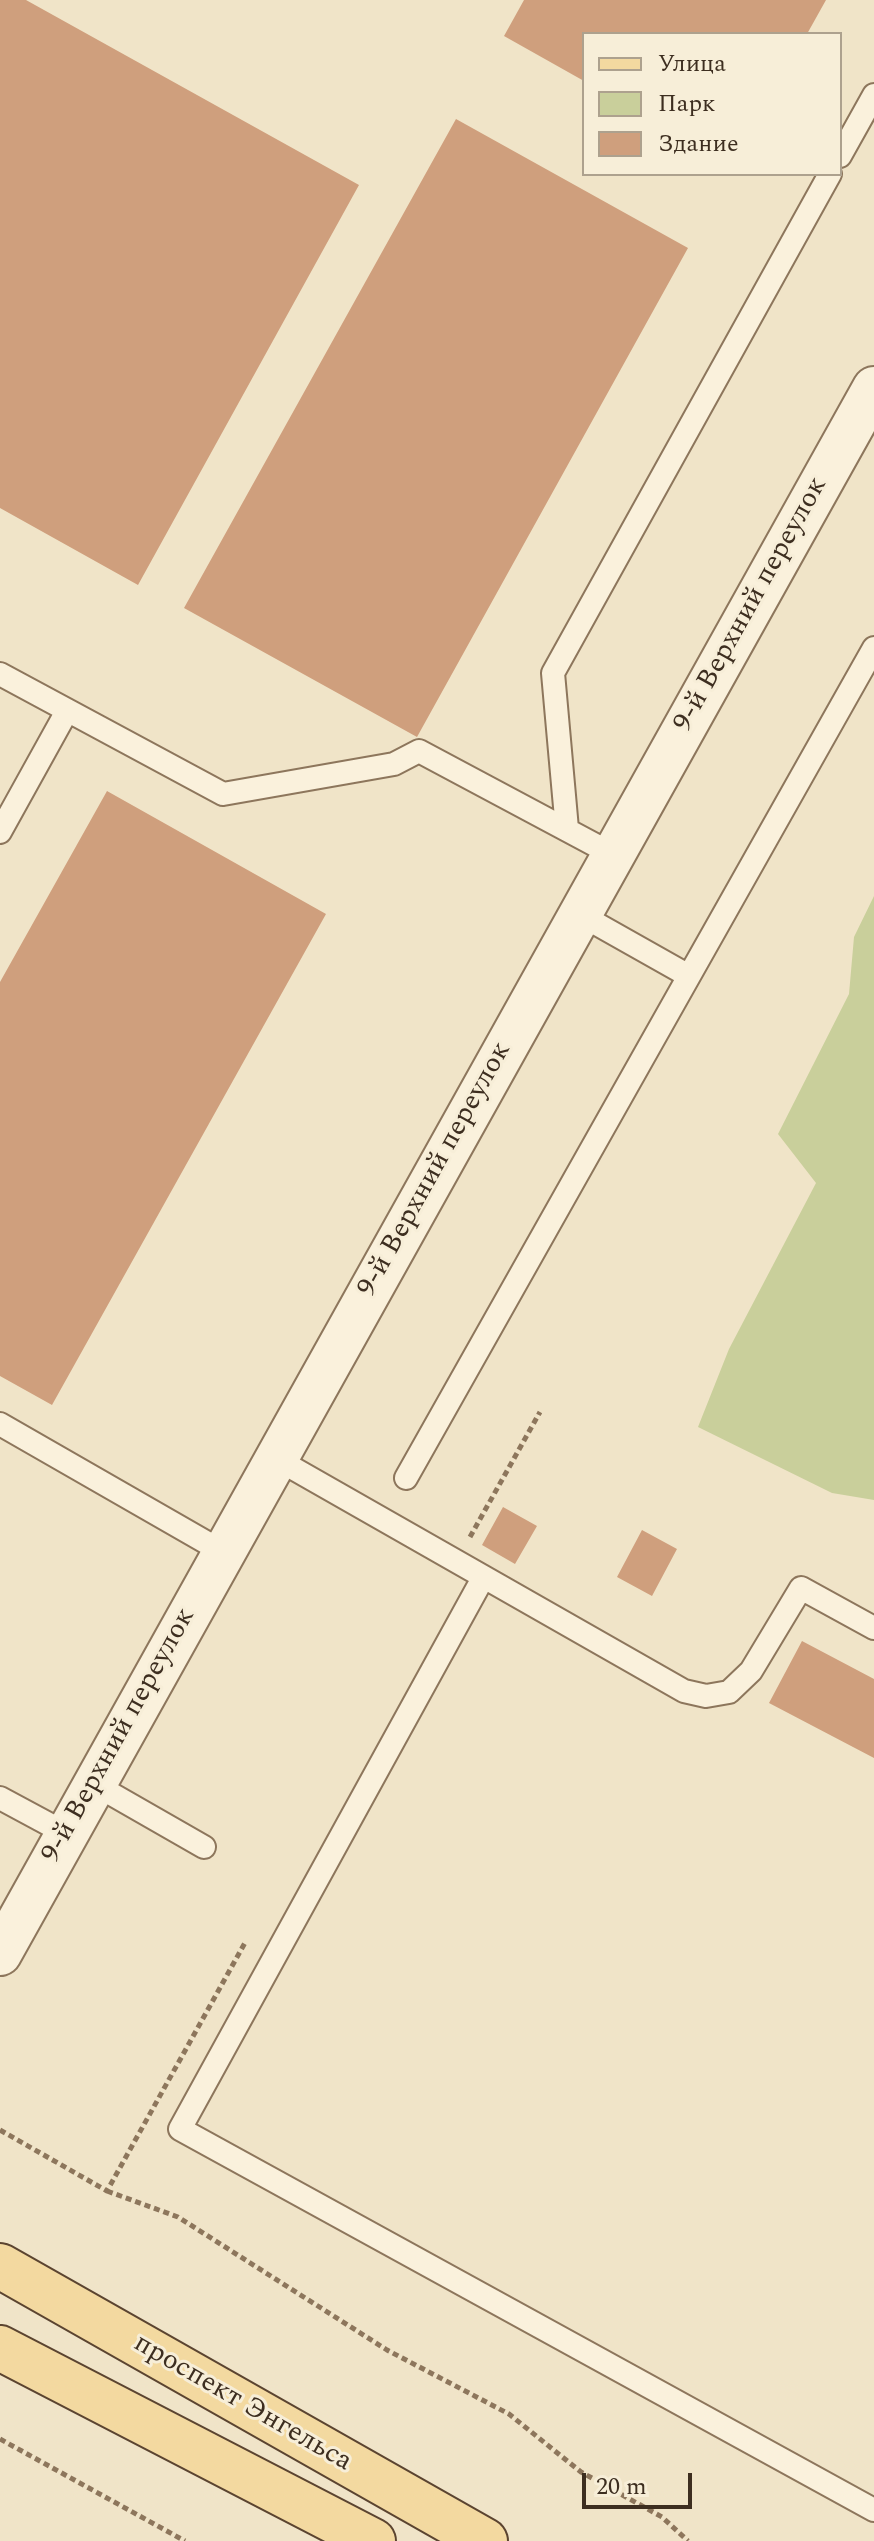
<!DOCTYPE html>
<html>
<head>
<meta charset="utf-8">
<style>
	body { margin:0 }
	#map { position:relative; width:874px; height:2541px; overflow:hidden; background:#f0e4c8; font-family:Spectral,serif }
	canvas { display:block }
	.legend { position:absolute; left:582px; top:32px; width:260px; height:144px; box-sizing:border-box; background:#f7eed8; border:2px solid #ada18e; margin:0; padding:10px 14px; list-style:none; font-size:24px; color:#3d2e20 }
	.legend li { display:flex; align-items:center; gap:16px; height:40px }
	.legend b { width:40px; border:2px solid #ada18e }
	.scale { position:absolute; left:582px; top:2473px; width:110px; height:36px; box-sizing:border-box; border:4px solid #3d2e20; border-top:0; padding-left:10px; font-size:24px; line-height:28px; white-space:nowrap; color:#3d2e20; -webkit-text-stroke:6px #f7eed8; paint-order:stroke }
</style>
</head>
<body>
<div id="map">
<canvas width="874" height="2541"></canvas>
<ul class="legend">
<li><b style="height:10px;background:#f3d9a0"></b>Улица</li>
<li><b style="height:22px;background:#c9cf9b"></b>Парк</li>
<li><b style="height:22px;background:#cf9f7d"></b>Здание</li>
</ul>
<div class="scale">20 m</div>
</div>
<script>
const ctx = document.querySelector('canvas').getContext('2d');
ctx.lineJoin = 'round';
function fillPath(path, color) {
  ctx.fillStyle = color;
  ctx.fill(path, 'evenodd');
}
function toPath(rows) {
  const path = new Path2D();
  for (const r of rows) {
    path.moveTo(r[0], r[1]);
    for (let i = 2; i < r.length; i += 2) path.lineTo(r[i], r[i + 1]);
  }
  return path;
}
function trace(path, color, width, dash) {
  ctx.strokeStyle = color;
  ctx.lineWidth = width;
  ctx.lineCap = dash ? 'butt' : 'round';
  ctx.setLineDash(dash || []);
  ctx.stroke(path);
}
function drawText(font, color, halo, rows, align = 'center') {
  ctx.font = font + ' Spectral,serif';
  ctx.lineWidth = 6;
  ctx.setLineDash([]);
  ctx.textBaseline = 'middle';
  ctx.strokeStyle = halo;
  ctx.fillStyle = color;
  for (const [text, x, y, turn = 0] of rows) {
    ctx.save();
    ctx.translate(x, y);
    ctx.rotate((+turn || 0) * Math.PI / 180);
    ctx.textAlign = isNaN(turn) ? turn : align;
    if (halo) ctx.strokeText(text, 0, 0);
    ctx.fillText(text, 0, 0);
    ctx.restore();
  }
}
fillPath(toPath([
	[874,896,874,1500,832,1493,698,1427,729,1349,816,1183,778,1134,849,994,854,937]
]), '#c9cf9b');
fillPath(toPath([
	[0,0,26,0,359,185,138,585,0,508],
	[524,0,826,0,807,34,584,34,584,81,504,36],
	[456,119,688,248,417,737,184,608],
	[107,791,326,914,52,1405,0,1376,0,982],
	[503,1507,537,1526,515,1564,482,1545],
	[642,1530,677,1549,652,1596,617,1577],
	[802,1641,874,1679,874,1758,769,1703]
]), '#cf9f7d');
const lane = toPath([
	[840,156,874,95],
	[0,674,223,794,394,764,419,751,612,854],
	[567,829,553,673,830,174],
	[0,832,67,711],
	[579,914,689,976],
	[0,1424,223,1552],
	[275,1458,684,1691,706,1696,729,1692,751,1671,801,1588,874,1628],
	[406,1478,874,648],
	[483,1578,180,2129,874,2510],
	[94,1784,204,1847],
	[0,1798,67,1834]
]);
const street = toPath([
	[0,1954,874,388]
]);
const primary = toPath([
	[0,2266,485,2541],
	[0,2348,373,2541]
]);
trace(lane, '#8d765c', 26);
trace(street, '#8d765c', 46);
trace(primary, '#5b4430', 48);
trace(toPath([
	[470,1537,540,1412],
	[0,2130,107,2191,246,1941],
	[107,2191,178,2217,387,2350,509,2414,581,2472,662,2517,688,2541],
	[0,2439,185,2541]
]), '#8d765c', 5, [6, 4]);
trace(lane, '#faf1dc', 22);
trace(street, '#faf1dc', 42);
trace(primary, '#f3d9a0', 44);
drawText('28px', '#3d2e20', '#f7eed8', [
	["9-й Верхний переулок",752,605,-61],
	["9-й Верхний переулок",436,1170,-61],
	["9-й Верхний переулок",120,1736,-61],
	["проспект Энгельса",242,2404,30]
]);
</script>
</body>
</html>
